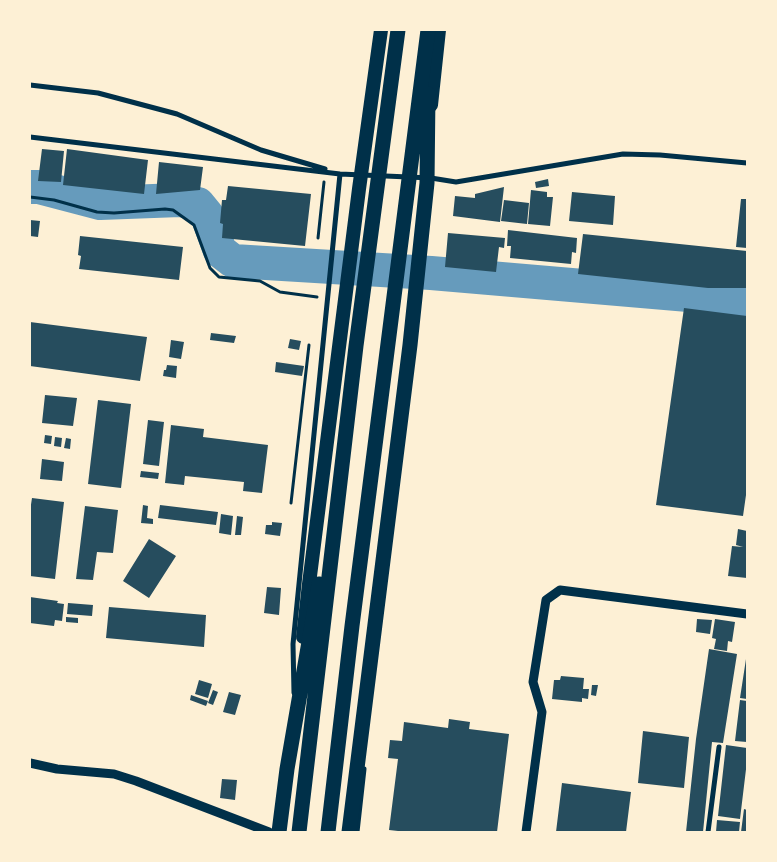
<!DOCTYPE html>
<html>
<head>
<meta charset="utf-8">
<style>
	body { margin:0 }
	#map { position:relative; width:777px; height:862px; overflow:hidden; background:#fdf0d5; font-family:"Golos Text",sans-serif }
	canvas { display:block }
	.frame { position:absolute; inset:0; border:31px solid #fdf0d5; pointer-events:none }
</style>
</head>
<body>
<div id="map">
<canvas width="777" height="862"></canvas>
<div class="frame"></div>
</div>
<script>
const ctx = document.querySelector('canvas').getContext('2d');
ctx.lineJoin = 'round';
function toPath(rows) {
  const path = new Path2D();
  for (const r of rows) {
    path.moveTo(r[0], r[1]);
    for (let i = 2; i < r.length; i += 2) path.lineTo(r[i], r[i + 1]);
  }
  return path;
}
function trace(path, color, width, dash) {
  ctx.strokeStyle = color;
  ctx.lineWidth = width;
  ctx.lineCap = dash ? 'butt' : 'round';
  ctx.setLineDash(dash || []);
  ctx.stroke(path);
}
function fillPath(path, color) {
  ctx.fillStyle = color;
  ctx.fill(path, 'evenodd');
}
trace(toPath([
	[30,187,39,187,100,203,180,200,198,204,207,215,220,251,233,261,431,273,747,300]
]), '#669bbc', 34);
fillPath(toPath([
	[42,149,64,151,61,182,38,181],
	[67,149,148,160,144,194,63,185],
	[159,162,203,167,200,190,156,194],
	[548,179,549,186,536,188,535,182],
	[228,186,311,194,305,246,222,238,223,224,220,223,222,200,226,200],
	[504,187,500,222,453,216,455,196,475,198,475,194],
	[531,190,547,192,547,197,553,197,550,226,528,224],
	[572,192,615,196,613,225,569,221],
	[741,199,747,199,747,248,736,247],
	[504,200,529,203,527,224,501,221],
	[30,220,40,221,38,237,30,236],
	[508,230,577,238,576,253,572,252,571,264,510,258,511,246,507,246],
	[448,233,505,238,504,248,499,247,496,272,445,267],
	[583,234,747,251,747,288,708,288,578,274],
	[80,236,183,247,179,280,79,269,81,256,78,255],
	[684,308,747,316,747,488,743,516,656,505],
	[30,322,147,337,140,381,30,366],
	[211,333,236,336,234,343,210,340],
	[290,339,301,341,299,350,288,348],
	[171,340,184,342,181,359,169,357],
	[276,362,304,366,302,376,275,372],
	[167,365,177,366,176,378,163,376,164,370,166,370],
	[45,395,77,398,73,426,42,423],
	[98,400,131,404,121,488,88,484],
	[148,420,164,422,159,466,143,464],
	[171,425,204,429,203,437,268,445,262,493,243,491,244,482,185,476,184,485,165,483],
	[45,435,52,436,51,444,44,443],
	[55,437,62,438,61,447,54,446],
	[66,438,71,439,70,449,64,448],
	[42,459,64,462,62,481,40,479],
	[141,471,159,473,158,479,140,477],
	[32,498,64,502,55,579,30,576,30,511],
	[143,505,148,506,147,518,153,519,153,524,141,523],
	[160,505,218,512,216,525,158,518],
	[85,506,118,510,113,553,97,552,93,580,76,579],
	[221,514,233,516,231,535,219,533],
	[237,516,243,517,241,535,235,535],
	[272,522,282,523,280,536,265,534,266,525,272,525],
	[738,529,747,531,747,578,728,576,732,546,743,547,736,545],
	[149,539,176,556,149,598,123,581],
	[267,587,281,588,279,615,264,613],
	[30,597,58,601,57,603,64,604,62,621,55,620,54,626,30,623],
	[68,603,93,605,92,616,67,614],
	[109,607,206,615,204,647,106,638],
	[66,617,78,618,78,623,66,622],
	[697,619,712,620,710,634,696,632],
	[715,619,735,622,732,642,728,641,727,651,714,649,716,639,712,638],
	[709,649,737,654,723,743,712,742,703,832,686,832,696,739],
	[746,659,747,659,747,699,740,698],
	[561,676,584,678,583,689,589,689,588,699,582,698,582,702,552,699,554,680,560,680],
	[199,680,212,684,208,698,195,694],
	[592,685,598,685,596,696,591,695],
	[213,690,218,692,213,705,208,703],
	[229,692,241,695,235,715,223,712],
	[191,695,208,701,206,706,190,700],
	[740,700,747,701,747,742,735,741],
	[449,719,470,722,469,729,509,734,497,832,407,832,389,830,398,759,388,758,390,740,402,741,404,722,448,728],
	[643,731,689,737,684,788,638,783],
	[726,745,747,748,747,761,740,819,718,816],
	[222,779,237,780,235,800,220,798],
	[562,783,631,792,626,832,556,832],
	[744,809,747,810,747,832,741,832],
	[717,820,740,822,739,832,716,832]
]), '#264d5e');
trace(toPath([
	[30,197,54,200,97,212,114,213,165,209,173,210,194,225,210,268,219,277,260,281,280,292,317,297],
	[318,238,324,182],
	[291,503,309,345]
]), '#003049', 3);
trace(toPath([
	[30,85,98,93,177,114,261,150,325,169],
	[30,137,340,174,431,178,456,182,623,154,660,155,747,163],
	[294,693,293,644,340,174],
	[357,832,364,769],
	[708,832,719,747]
]), '#003049', 5);
trace(toPath([
	[30,763,57,769,114,774,136,781,269,832],
	[526,832,542,712,533,682,546,600,560,590,747,614]
]), '#003049', 9);
trace(toPath([
	[431,105,439,30],
	[303,637,309,584,359,189,381,30]
]), '#003049', 14);
trace(toPath([
	[279,832,287,769,319,584],
	[299,832,356,346,398,30],
	[328,832,352,626,428,30],
	[349,832,410,345,427,183,428,94]
]), '#003049', 15);
</script>
</body>
</html>
